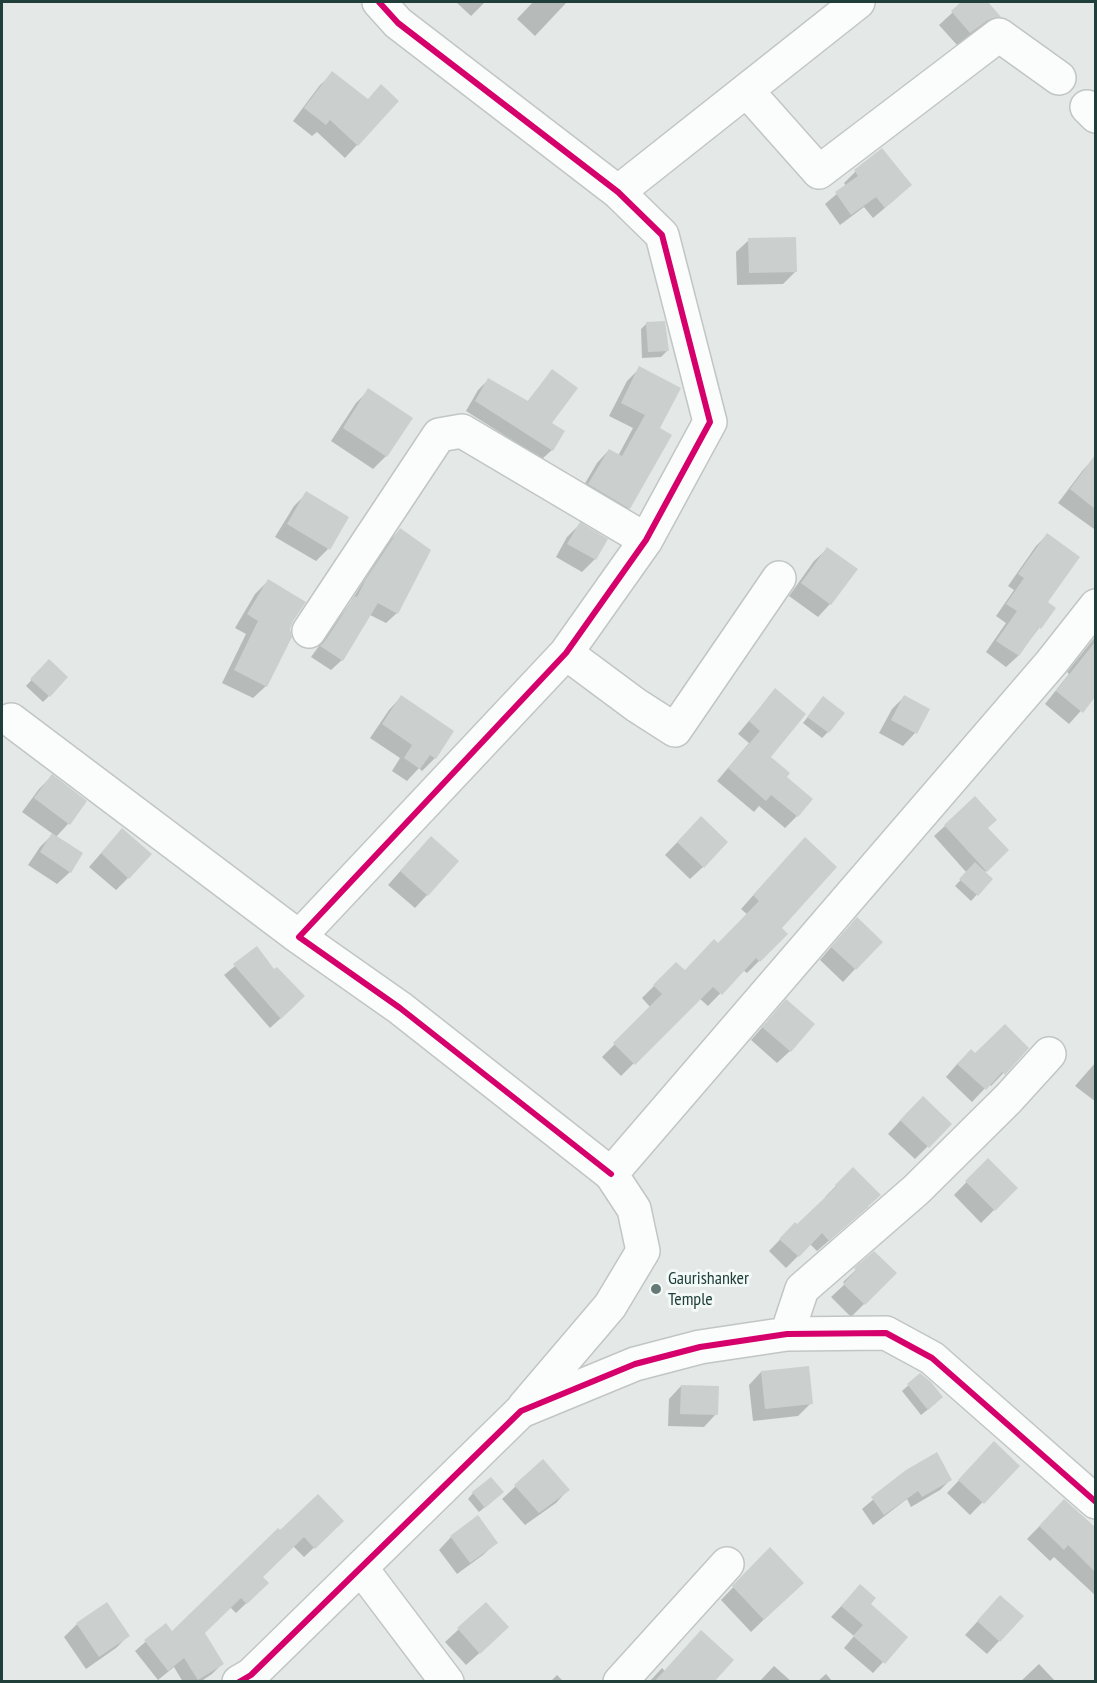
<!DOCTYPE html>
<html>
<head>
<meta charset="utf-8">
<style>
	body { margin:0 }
	#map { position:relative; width:1097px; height:1683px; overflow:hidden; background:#e4e9e8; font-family:"PT Sans Narrow",sans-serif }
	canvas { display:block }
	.frame { position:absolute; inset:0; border:3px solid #203e3a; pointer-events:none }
</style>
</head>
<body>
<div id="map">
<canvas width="1097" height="1683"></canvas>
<div class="frame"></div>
</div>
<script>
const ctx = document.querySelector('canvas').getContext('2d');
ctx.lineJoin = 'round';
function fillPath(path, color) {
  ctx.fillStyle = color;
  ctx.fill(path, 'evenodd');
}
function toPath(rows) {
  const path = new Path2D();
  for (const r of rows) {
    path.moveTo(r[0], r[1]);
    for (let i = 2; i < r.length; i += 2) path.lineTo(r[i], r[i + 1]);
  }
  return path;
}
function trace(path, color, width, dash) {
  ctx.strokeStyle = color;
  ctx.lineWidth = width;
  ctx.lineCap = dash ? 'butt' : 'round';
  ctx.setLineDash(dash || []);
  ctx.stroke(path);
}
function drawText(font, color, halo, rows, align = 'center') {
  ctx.font = font + ' "PT Sans Narrow",sans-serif';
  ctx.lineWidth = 6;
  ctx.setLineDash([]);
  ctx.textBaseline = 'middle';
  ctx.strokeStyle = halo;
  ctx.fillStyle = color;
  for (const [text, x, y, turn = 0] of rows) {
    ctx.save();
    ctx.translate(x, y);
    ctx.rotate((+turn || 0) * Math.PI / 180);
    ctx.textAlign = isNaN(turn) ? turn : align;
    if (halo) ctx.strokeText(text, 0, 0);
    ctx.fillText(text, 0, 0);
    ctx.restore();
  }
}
fillPath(toPath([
	[456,2,485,2,471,16],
	[533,2,564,2,566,3,535,36,517,19],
	[964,2,986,2,999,17,987,29,974,32,957,45,939,25],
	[333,73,368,100,397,101,345,158,317,132,312,136,293,121,320,85],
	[881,150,899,196,873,218,864,207,840,225,825,204,846,186,844,183,855,172],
	[749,240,796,271,783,284,737,285,736,252],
	[647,323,667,351,661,357,642,358,641,329],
	[640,368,658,429,629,508,616,520,577,497,597,463,609,450,618,456,633,428,609,416,627,381],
	[552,371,550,423,552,450,542,459,466,411,478,390,488,380,527,402],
	[369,390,386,456,373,469,331,441,356,403],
	[1095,457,1096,527,1094,529,1058,503,1083,470],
	[307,493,328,549,316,561,275,537,294,506],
	[580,524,595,559,582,572,556,557,567,537],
	[400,530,397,613,386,623,370,615,342,660,331,670,311,657,350,603,389,541],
	[1047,535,1046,603,1054,608,1018,656,1006,667,986,652,1006,623,996,616,1014,590,1008,586,1036,546],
	[827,549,830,604,818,617,789,596,814,561],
	[268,581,292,621,266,686,253,698,222,683,246,634,235,628,255,594],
	[1096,636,1096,694,1069,724,1045,704,1069,674,1067,672],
	[49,661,49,696,43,702,26,686],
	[775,690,769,757,785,777,797,816,785,828,759,806,754,812,717,781,749,743,738,734],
	[905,696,928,709,915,733,903,746,879,733,892,709],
	[401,697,452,731,435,758,422,771,419,768,407,781,392,771,400,758,370,738,389,710],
	[818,704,828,732,822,738,803,723],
	[52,776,85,801,68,824,56,837,70,872,57,884,28,865,40,847,53,834,22,812,39,789],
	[945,826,986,828,1007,850,984,873,991,879,971,901,955,886,967,873,934,836],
	[688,831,703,867,690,879,665,855],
	[110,843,128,878,116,890,89,867],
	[418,851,427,895,415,908,388,885],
	[793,851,780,928,786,934,747,973,743,970,708,1006,699,998,621,1076,602,1057,651,1008,642,998,676,964,684,972,718,945,748,915,741,909],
	[844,932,855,969,843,982,820,960],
	[256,949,293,1007,270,1028,224,975],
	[774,1014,790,1051,777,1063,751,1040],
	[1027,1048,991,1086,989,1084,972,1102,946,1077,958,1063,975,1055],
	[1096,1062,1096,1102,1075,1086],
	[910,1110,950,1124,915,1159,888,1134],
	[988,1160,1016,1188,981,1223,954,1195],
	[853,1169,868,1207,817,1251,810,1244,786,1268,769,1251,795,1224,797,1226,826,1199,825,1197],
	[874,1253,895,1273,851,1317,831,1297,845,1284,843,1282],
	[761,1372,811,1403,798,1416,753,1421,749,1385],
	[920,1375,936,1403,921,1415,902,1391],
	[681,1386,716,1414,704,1427,668,1426,669,1399],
	[982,1456,1018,1466,970,1515,947,1493],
	[543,1461,568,1490,556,1503,525,1525,502,1499],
	[907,1471,950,1480,940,1490,911,1507,907,1499,873,1525,862,1509],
	[473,1493,496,1498,479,1512,468,1499],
	[1064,1501,1096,1530,1096,1596,1054,1557,1050,1561,1027,1539],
	[342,1521,304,1557,293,1546,261,1577,257,1593,236,1613,230,1607,203,1633,222,1664,212,1674,200,1682,183,1682,174,1667,158,1680,135,1651,165,1625,172,1633,280,1532],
	[451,1537,496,1543,483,1555,457,1574,439,1550],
	[770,1549,789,1595,751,1632,721,1600],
	[860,1586,869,1604,906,1637,873,1673,844,1648,854,1636,831,1617],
	[1000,1597,999,1641,987,1654,965,1635],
	[106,1604,128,1636,116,1648,86,1669,64,1637,77,1624],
	[486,1604,494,1640,466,1665,445,1642],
	[1039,1664,1056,1682,1020,1682],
	[774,1666,792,1682,759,1682],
	[662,1668,665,1671,712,1682,649,1682],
	[826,1674,833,1682,817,1682],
	[557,1675,564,1682,550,1682]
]), '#0003');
fillPath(toPath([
	[961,2,988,2,1001,17,988,20,970,33,951,11],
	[332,71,368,99,381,84,399,101,358,146,330,120,326,125,304,108],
	[882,148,912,185,885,208,876,197,851,215,835,192,858,176,854,170],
	[796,237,797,272,749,273,748,238],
	[665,321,669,351,648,352,646,322],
	[639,366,681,388,660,428,672,435,630,509,588,484,609,449,622,456,645,415,621,403],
	[552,369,578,388,552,423,565,431,553,451,475,401,488,378,528,401],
	[368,388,413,418,387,457,343,428],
	[1095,455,1095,509,1070,489],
	[306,491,349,517,330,550,287,524],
	[580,522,608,539,596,560,567,544],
	[400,528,431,550,398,614,378,603,343,661,320,646,325,641,355,596,357,597,366,579],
	[1047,533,1080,557,1048,602,1056,608,1041,629,1039,627,1019,656,996,641,1017,611,1006,604,1024,578,1018,574],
	[827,547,858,569,831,605,801,583],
	[268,579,306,602,293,621,290,629,292,637,267,687,234,670,258,621,247,614],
	[1095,642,1095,697,1083,713,1056,691],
	[49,659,68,677,50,697,30,679],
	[775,688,806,714,771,757,790,773,787,777,813,799,798,817,771,795,766,801,728,768,760,731,749,721],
	[401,695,454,731,436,759,430,755,420,769,404,758,412,745,382,724],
	[904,695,930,709,917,734,891,720],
	[823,696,845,713,829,733,807,717],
	[52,774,87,801,70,825,34,798],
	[975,796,997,820,988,828,1009,850,987,872,944,825],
	[701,816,728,842,704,868,677,842],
	[122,828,152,854,129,879,101,853],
	[52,833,83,853,71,873,40,852],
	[431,836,459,861,428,896,400,871],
	[805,837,837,867,782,928,788,934,760,962,756,958,722,995,713,987,635,1065,613,1043,662,994,653,985,676,962,685,970,714,939,718,943,759,901,753,895],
	[975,862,993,879,978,896,959,879],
	[857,917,883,942,856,970,831,947],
	[257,946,274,969,277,967,305,996,281,1019,233,964],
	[786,999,815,1024,791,1052,762,1027],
	[1005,1024,1029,1048,1005,1075,1002,1072,986,1090,957,1064,971,1049,975,1053],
	[923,1096,952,1124,929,1148,900,1120],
	[988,1158,1018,1188,995,1211,965,1181],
	[853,1167,881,1195,829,1241,822,1233,799,1257,779,1239,795,1222,797,1224,836,1187,835,1185],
	[874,1251,897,1273,865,1305,843,1284,856,1270,854,1268],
	[809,1366,813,1404,765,1409,761,1371],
	[920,1373,931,1382,943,1397,928,1410,907,1384],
	[681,1385,719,1386,718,1415,680,1414],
	[994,1441,1020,1466,984,1504,958,1480],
	[937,1452,952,1480,922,1497,918,1491,884,1515,871,1497,906,1470],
	[543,1459,570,1490,539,1513,514,1485],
	[491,1477,504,1492,485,1508,472,1492],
	[318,1494,344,1521,315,1549,304,1537,263,1577,269,1583,247,1604,241,1598,205,1633,224,1664,198,1680,184,1658,168,1671,144,1640,166,1623,172,1631,278,1528,280,1530],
	[1064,1499,1095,1527,1095,1572,1068,1545,1064,1550,1039,1526],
	[478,1515,498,1543,470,1563,450,1536],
	[770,1547,804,1583,764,1620,732,1586],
	[860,1584,876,1598,871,1604,908,1637,885,1664,853,1636,863,1625,841,1606],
	[1000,1595,1024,1616,1000,1642,977,1621],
	[107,1602,130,1636,99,1657,76,1623],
	[486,1602,509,1627,480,1654,457,1628],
	[701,1630,734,1660,714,1682,654,1682]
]), '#cbd0cf');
const minor = toPath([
	[379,2,398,23,618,192,662,235,710,422,646,540,566,653,299,937,400,1008,611,1174],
	[747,91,819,172,999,35,1059,78],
	[1087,107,1096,116],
	[618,192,858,2],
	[309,631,439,435,462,431,646,540],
	[566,653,636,705,675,730,779,578],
	[11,720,299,937],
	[787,1334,802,1289,916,1190,1008,1099,1049,1054],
	[524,1407,610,1306,643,1251,634,1209,611,1174,1051,663,1096,606],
	[361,1568,447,1682],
	[239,1682,251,1675,521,1411,635,1364,700,1347,787,1334,886,1333,932,1358,1096,1502],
	[620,1682,727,1564]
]);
trace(minor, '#c1c6c5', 36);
trace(minor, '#fbfcfc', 33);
trace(toPath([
	[379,2,398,23,618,192,662,235,710,422,646,540,566,653,299,937,400,1008,611,1174],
	[239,1682,251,1675,521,1411,635,1364,700,1347,787,1334,886,1333,932,1358,1096,1502]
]), '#d6006c', 6);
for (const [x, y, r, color] of [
	[656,1289,6,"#657a77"]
]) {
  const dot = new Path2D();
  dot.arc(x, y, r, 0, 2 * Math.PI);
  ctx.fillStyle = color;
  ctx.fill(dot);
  trace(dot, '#f2f9f6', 2);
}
drawText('18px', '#203e3a', '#f2f9f6', [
	["Gaurishanker",668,1279],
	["Temple",668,1300]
], 'left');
</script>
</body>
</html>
